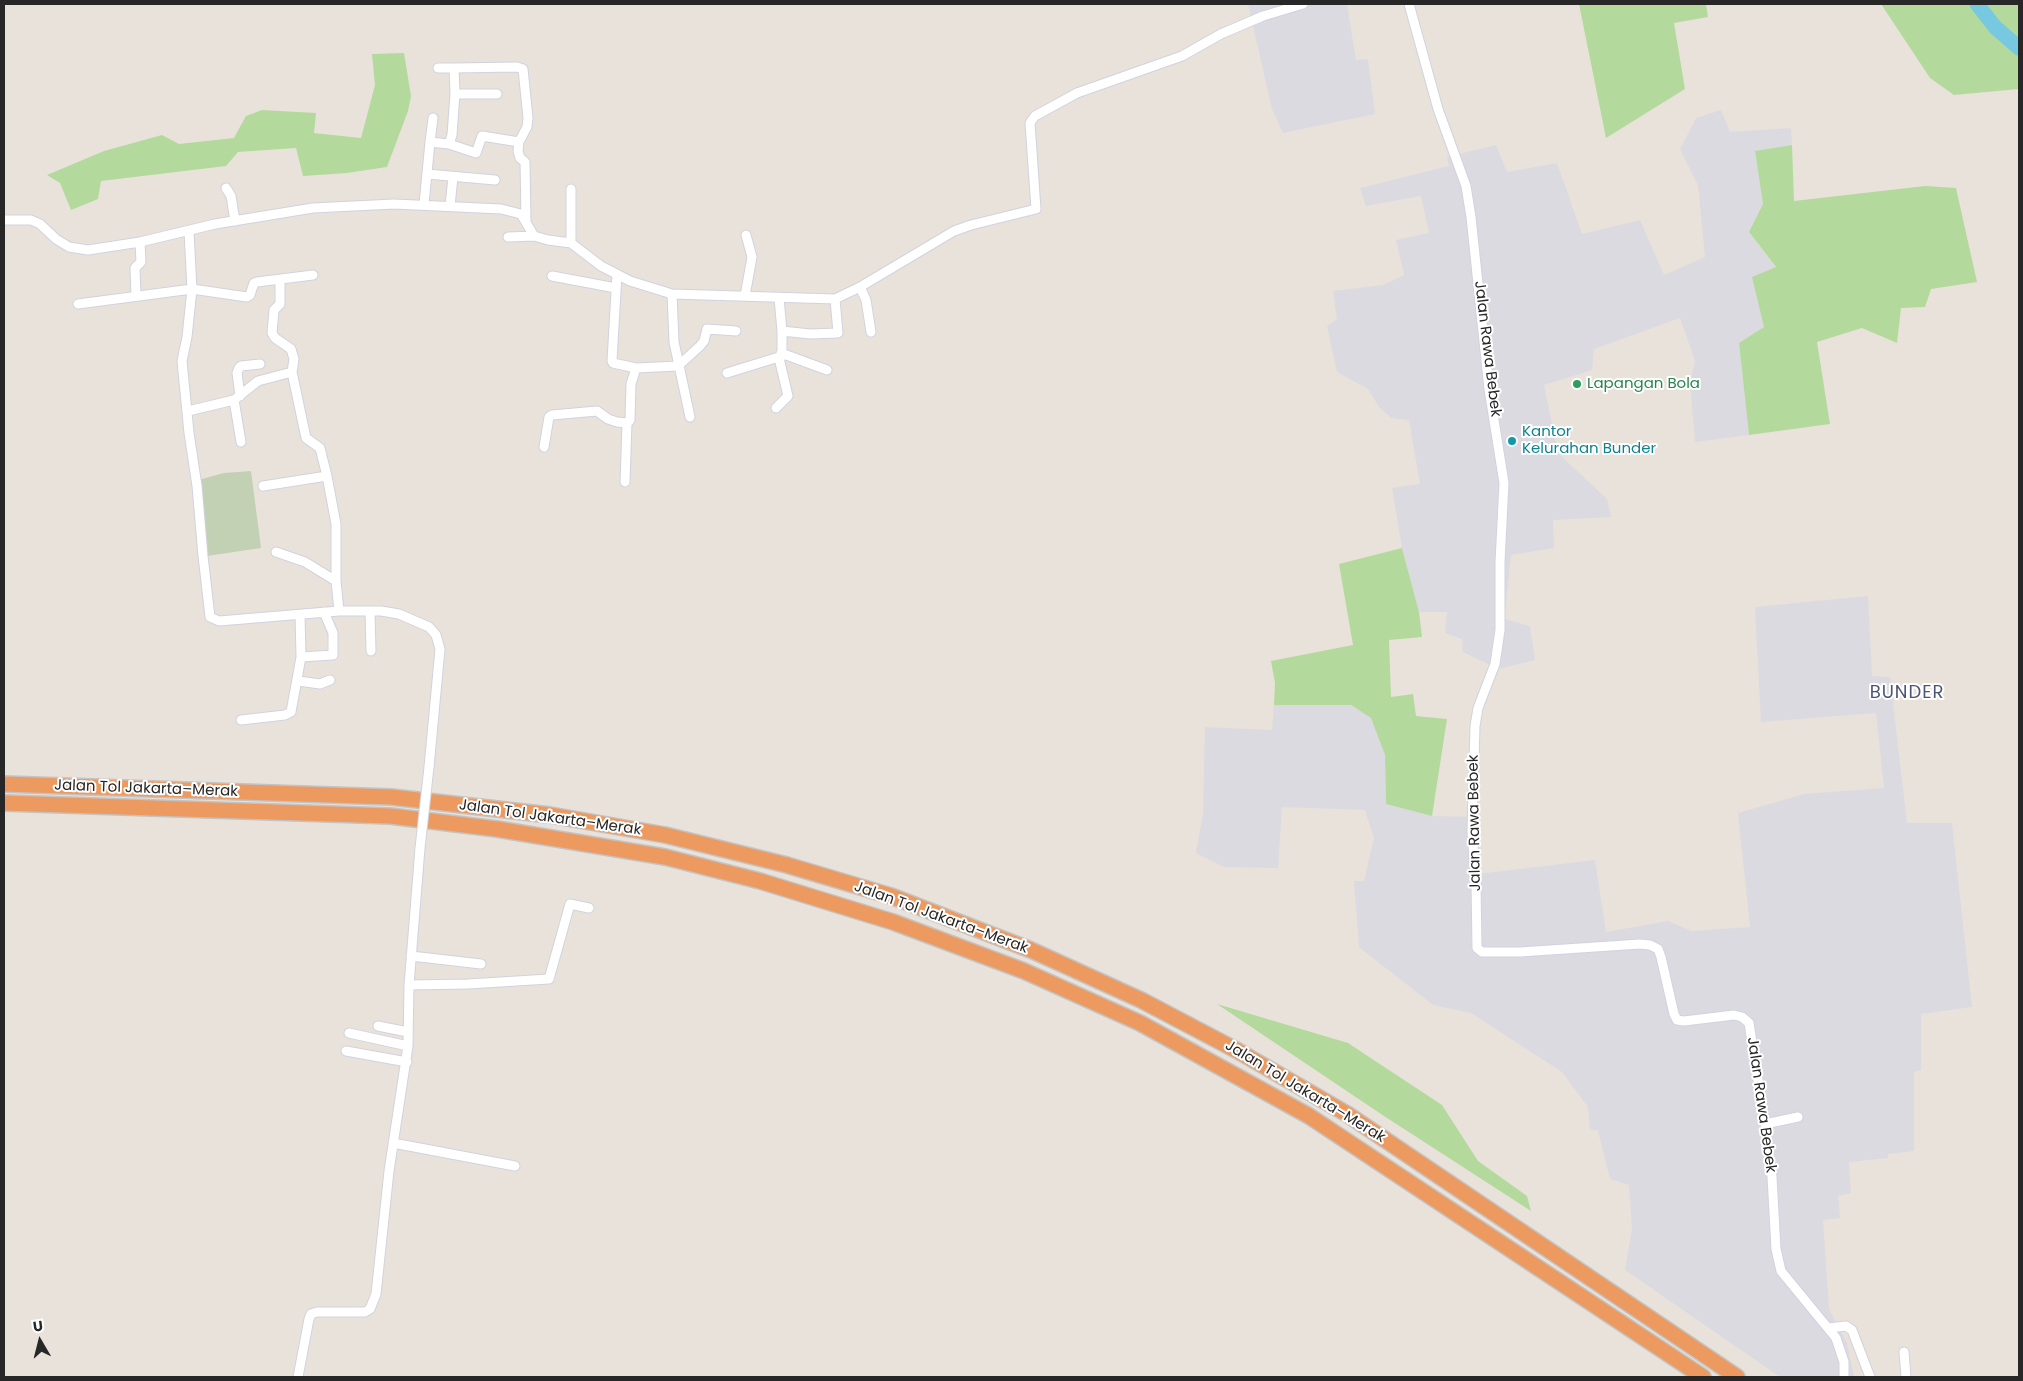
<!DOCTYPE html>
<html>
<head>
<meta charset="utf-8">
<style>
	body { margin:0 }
	#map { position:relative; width:2023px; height:1381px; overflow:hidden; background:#e9e2da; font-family:Poppins,sans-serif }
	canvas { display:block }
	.frame { position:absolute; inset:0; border:5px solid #272727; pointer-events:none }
	.north { position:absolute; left:15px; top:1316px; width:50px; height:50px; -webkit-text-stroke:4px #fff; paint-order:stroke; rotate:352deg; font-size:14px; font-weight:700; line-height:20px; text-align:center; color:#272727 }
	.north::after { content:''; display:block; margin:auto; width:18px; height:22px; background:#272727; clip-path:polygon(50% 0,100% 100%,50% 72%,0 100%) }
</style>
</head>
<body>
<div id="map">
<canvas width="2023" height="1381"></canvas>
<div class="frame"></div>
<div class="north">U</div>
</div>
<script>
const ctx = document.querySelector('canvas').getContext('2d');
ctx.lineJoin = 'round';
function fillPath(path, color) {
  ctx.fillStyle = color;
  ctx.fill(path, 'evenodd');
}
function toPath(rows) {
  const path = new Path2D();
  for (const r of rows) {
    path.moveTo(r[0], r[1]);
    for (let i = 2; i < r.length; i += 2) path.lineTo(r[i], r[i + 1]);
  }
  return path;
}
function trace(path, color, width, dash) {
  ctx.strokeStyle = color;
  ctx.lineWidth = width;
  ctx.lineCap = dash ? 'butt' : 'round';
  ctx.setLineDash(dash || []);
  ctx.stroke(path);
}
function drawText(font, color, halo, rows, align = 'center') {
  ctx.font = font + ' Poppins,sans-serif';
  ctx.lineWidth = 4;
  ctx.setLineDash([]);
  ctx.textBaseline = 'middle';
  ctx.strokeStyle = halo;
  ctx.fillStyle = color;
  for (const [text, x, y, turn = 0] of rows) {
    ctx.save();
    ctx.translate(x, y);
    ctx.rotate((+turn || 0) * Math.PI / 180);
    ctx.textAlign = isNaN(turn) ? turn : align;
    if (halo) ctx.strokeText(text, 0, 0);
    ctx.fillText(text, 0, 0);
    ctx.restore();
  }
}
fillPath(toPath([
	[1248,4,1347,4,1356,60,1368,59,1375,114,1283,133,1272,109],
	[1721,110,1730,132,1791,128,1792,145,1755,151,1763,204,1749,232,1776,268,1765,327,1739,343,1749,435,1695,442,1690,382,1695,361,1680,318,1594,349,1592,370,1544,385,1558,453,1607,499,1611,517,1553,520,1554,548,1511,555,1504,619,1530,626,1535,660,1498,669,1463,652,1462,639,1445,633,1447,612,1419,612,1402,548,1392,488,1420,484,1409,420,1391,418,1379,407,1368,389,1337,372,1327,326,1337,319,1333,291,1383,285,1404,275,1396,240,1429,233,1421,196,1366,206,1360,188,1449,166,1447,157,1496,145,1507,172,1557,163,1582,234,1640,220,1664,275,1705,257,1698,185,1680,149,1696,118],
	[1868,596,1872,676,1890,677,1907,823,1952,823,1972,1007,1921,1014,1921,1070,1914,1072,1914,1151,1888,1154,1888,1158,1849,1162,1851,1193,1838,1196,1840,1218,1823,1220,1829,1309,1847,1343,1854,1377,1780,1377,1625,1270,1632,1228,1629,1185,1610,1179,1598,1131,1590,1129,1588,1107,1562,1072,1471,1013,1433,1005,1359,947,1354,881,1364,881,1374,838,1365,810,1282,807,1278,868,1224,867,1196,853,1203,814,1205,727,1272,730,1274,705,1351,705,1372,718,1385,755,1386,804,1432,816,1475,817,1478,874,1595,860,1606,932,1668,921,1692,931,1750,927,1738,813,1804,794,1884,788,1876,713,1761,722,1755,607]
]), '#dcdae1');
fillPath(toPath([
	[1579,4,1706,4,1708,17,1674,23,1685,89,1606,138],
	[1881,4,2019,4,2019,89,1954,95,1930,78],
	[404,53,411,96,408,111,387,167,347,173,303,176,296,148,238,152,226,166,101,181,98,199,71,210,60,183,47,175,104,151,162,135,179,144,234,138,246,116,262,110,316,113,314,133,361,138,375,85,372,54],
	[1792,145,1794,201,1925,186,1956,188,1977,282,1931,289,1925,307,1901,308,1897,343,1862,328,1817,342,1830,424,1749,435,1739,343,1764,327,1752,277,1776,267,1749,232,1763,204,1755,151],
	[1402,548,1419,612,1422,637,1389,640,1391,697,1413,694,1416,716,1447,719,1432,816,1386,804,1385,755,1371,718,1351,705,1274,705,1275,683,1271,661,1353,645,1339,564],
	[1217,1004,1348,1043,1442,1105,1478,1161,1527,1196,1531,1211,1384,1116]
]), '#b3da9c');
fillPath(toPath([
	[251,471,261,548,207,556,198,480,224,473]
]), '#c2d1b3');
trace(toPath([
	[1977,4,1995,27,2019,48]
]), '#77c8e1', 15);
const minor = toPath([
	[1409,4,1438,109,1466,186,1471,217,1489,389,1504,483,1500,562,1500,630,1495,664,1478,708,1475,726,1472,832,1476,883,1477,948,1482,952,1520,952,1640,944,1650,945,1658,949,1661,957,1674,1014,1677,1020,1684,1021,1734,1015,1742,1017,1749,1023,1765,1124,1772,1177,1776,1249,1781,1271,1836,1338,1844,1362,1844,1377],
	[438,68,454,68],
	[455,94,454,68,517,67,523,69,528,118,527,127,519,142,518,151,520,158,525,162,526,221],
	[430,142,433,118],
	[449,144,476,153,482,136,519,142],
	[427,174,495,180],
	[226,188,231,196,235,221],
	[424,204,430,142,449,144,452,135,455,94,497,94],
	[450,206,453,177],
	[4,220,31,220,40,224,56,239,69,247,88,250,140,242,215,224,313,208,394,204,501,209,521,214,534,236,548,240,571,243,601,266,630,281,672,294,835,299,860,287,954,231,971,225,1036,209,1030,123,1035,116,1077,93,1182,56,1221,34,1263,16,1303,4],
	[189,231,192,289,187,337,182,361,189,433,197,486,203,556,210,617,219,621,339,611,381,611,399,614,429,627,436,635,440,649,429,767],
	[508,237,534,236],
	[571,243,571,189],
	[552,276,616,288],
	[280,280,280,304,274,310,272,333,275,338,291,349,294,359,292,372],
	[860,287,866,300,871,332],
	[672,294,674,342,690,417],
	[136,296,135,268,141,262,140,242],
	[745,296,752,257,746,235],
	[78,304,192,289,247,297,250,295,254,283,257,282,313,275],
	[782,331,810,334,838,333,835,299],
	[781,353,827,370],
	[636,368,678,366,700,346,704,341,707,329,736,331],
	[727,373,782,356,782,331,779,298],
	[240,396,237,373,239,368,241,366,260,364],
	[234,400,241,442],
	[776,408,788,396,779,358],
	[188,411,234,400,258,381,292,372,306,438,320,448,327,476],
	[544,447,549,417,552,415,597,411,608,419,617,422,627,423,630,420,631,384,636,368,613,363,612,361,617,274],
	[625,482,627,423],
	[263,486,327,476,336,524,336,581],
	[276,552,305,562,336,581,339,611],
	[370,611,371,651],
	[301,657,333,655,333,633,324,612],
	[298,681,320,684,330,680],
	[241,720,285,715,291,712,301,657,300,615],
	[411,956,481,964],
	[409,985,468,984,549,979,570,904,589,908],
	[378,1026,408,1032],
	[349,1033,408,1046],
	[346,1051,407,1062],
	[1765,1124,1798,1117],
	[393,1143,515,1166],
	[1828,1328,1846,1326,1852,1330,1870,1377],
	[1904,1352,1906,1377],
	[298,1377,309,1319,311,1314,317,1312,365,1312,370,1309,376,1294,389,1171,408,1046,409,985,420,848]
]);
const motorway = toPath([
	[4,784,391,797,550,815,665,835,787,865,891,896,1031,950,1141,1000,1238,1051,1347,1114,1737,1377],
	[4,803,390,816,497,829,665,857,760,881,893,922,1024,971,1140,1023,1309,1116,1703,1377]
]);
trace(minor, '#d0d3df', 11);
trace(motorway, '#c3c3c3', 18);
trace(minor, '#fff', 9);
trace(motorway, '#ed9a61', 15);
const minorBridge = toPath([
	[420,848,429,767]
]);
trace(minorBridge, '#d0d3df', 11, []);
trace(minorBridge, '#fff', 9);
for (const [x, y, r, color] of [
	[1577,384,5,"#2e9e5b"],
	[1512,441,5,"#0f9aa8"]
]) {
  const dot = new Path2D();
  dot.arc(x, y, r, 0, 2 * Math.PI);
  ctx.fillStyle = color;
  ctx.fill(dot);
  trace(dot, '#fff', 2);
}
drawText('15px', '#272727', '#fff', [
	["Jalan Rawa Bebek",1487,349,83],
	["Jalan Tol Jakarta–Merak",146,789,2],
	["Jalan Tol Jakarta–Merak",550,818,8],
	["Jalan Rawa Bebek",1475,823,-91],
	["Jalan Tol Jakarta–Merak",941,918,20],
	["Jalan Tol Jakarta–Merak",1305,1092,31],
	["Jalan Rawa Bebek",1761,1105,82]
]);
drawText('15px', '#27864d', '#fff', [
	["Lapangan Bola",1587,384]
], 'left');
drawText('15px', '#0d838f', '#fff', [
	["Kantor",1522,432],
	["Kelurahan Bunder",1522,449]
], 'left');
ctx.letterSpacing = '1px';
drawText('18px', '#4d5573', '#fff', [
	["BUNDER",1907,693]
]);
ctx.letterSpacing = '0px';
</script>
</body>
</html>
